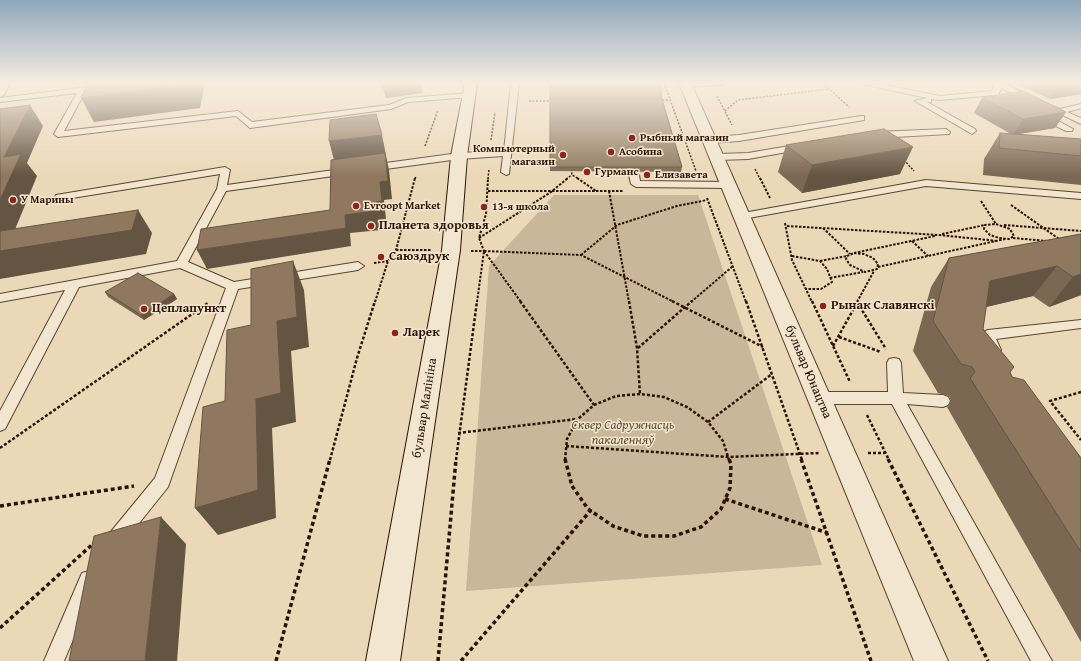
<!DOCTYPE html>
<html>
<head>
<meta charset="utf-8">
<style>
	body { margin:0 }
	canvas { display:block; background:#ebd8b7 }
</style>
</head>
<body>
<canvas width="1081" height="661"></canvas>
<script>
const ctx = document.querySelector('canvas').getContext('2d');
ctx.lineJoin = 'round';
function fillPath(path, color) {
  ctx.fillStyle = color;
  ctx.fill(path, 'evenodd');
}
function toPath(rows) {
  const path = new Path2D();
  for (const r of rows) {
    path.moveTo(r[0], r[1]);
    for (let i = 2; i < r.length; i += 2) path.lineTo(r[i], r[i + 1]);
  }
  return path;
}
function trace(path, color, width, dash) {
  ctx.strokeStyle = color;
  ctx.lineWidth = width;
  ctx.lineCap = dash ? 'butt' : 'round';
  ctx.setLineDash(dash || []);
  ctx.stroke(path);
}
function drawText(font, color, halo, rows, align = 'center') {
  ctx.font = font + ' "Gentium Book Plus",serif';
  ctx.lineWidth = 3;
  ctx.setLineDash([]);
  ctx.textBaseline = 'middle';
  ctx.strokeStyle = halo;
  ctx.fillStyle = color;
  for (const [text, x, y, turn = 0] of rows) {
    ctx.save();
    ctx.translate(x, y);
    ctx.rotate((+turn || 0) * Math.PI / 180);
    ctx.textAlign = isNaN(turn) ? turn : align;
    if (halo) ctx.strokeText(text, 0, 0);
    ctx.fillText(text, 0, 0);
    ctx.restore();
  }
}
fillPath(toPath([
	[554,195,698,195,822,565,466,591,489,266]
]), '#cab698');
const service = toPath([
	[2,83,10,83,4,95,0,97,0,87,2,83],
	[511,83,519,83,509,174,506,175,501,172,503,156,459,159,371,171,366,168,371,165,459,153,504,151,511,83],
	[683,83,725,83,721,85,686,87,683,87,683,83],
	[858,83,875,83,940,96,992,91,995,83,1003,83,1036,99,1029,101,1001,88,998,95,995,95,940,100,931,99,931,102,927,102,975,129,976,131,972,134,915,101,927,98,858,83],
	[88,87,92,89,85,92,64,131,238,111,252,122,389,105,407,98,470,93,474,95,470,97,408,102,391,109,250,128,236,116,58,137,54,134,77,93,0,102,0,98,88,87],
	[1081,104,1081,108,1067,112,1081,118,1081,124,1046,107,1050,105,1060,109,1081,104],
	[1040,114,1046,114,1073,129,1072,131,1066,131,1040,118,1040,114],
	[861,116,864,116,864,120,739,141,710,143,706,140,710,137,739,135,861,116],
	[946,129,950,132,949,134,876,138,872,135,876,132,946,129],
	[801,144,804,145,804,149,748,159,718,160,713,157,718,154,748,153,801,144],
	[225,167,230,170,227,185,348,168,353,171,348,174,226,191,188,262,234,282,358,262,364,266,358,270,238,289,168,487,121,546,115,548,109,546,106,540,109,534,155,478,226,288,180,268,79,287,5,429,0,431,0,411,65,290,0,302,0,294,177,261,217,189,220,174,60,200,55,197,56,195,225,167],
	[634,172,639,175,640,181,729,182,734,185,729,188,636,187,631,184,629,175,634,172],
	[926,180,1081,193,1081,199,926,186,743,219,738,216,743,213,926,180],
	[1081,320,1081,328,996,339,1001,350,999,353,994,355,989,353,981,335,983,332,988,330,1081,320],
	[894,358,899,359,901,363,903,393,943,395,948,397,950,401,948,405,943,407,907,404,1052,661,1031,661,892,404,819,404,814,402,812,398,814,394,819,392,888,392,887,363,889,359,894,358],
	[89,571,96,573,98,580,64,661,44,661,82,573,89,571]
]);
const tertiary = toPath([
	[679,83,691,83,948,661,914,661,679,83]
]);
const secondary = toPath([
	[465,83,477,83,467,156,460,250,400,661,366,661,442,250,451,156,465,83]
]);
trace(service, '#5b432e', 2);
trace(tertiary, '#5b432e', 2);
trace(secondary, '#2b1100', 2);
trace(toPath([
	[664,83,696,171],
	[823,83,849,107],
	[717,96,732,125],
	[659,100,671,100],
	[529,101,552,101],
	[725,111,738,100,829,89],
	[491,140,495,112],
	[425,146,438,110],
	[904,160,914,171],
	[571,169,572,175,579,179],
	[755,169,760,179],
	[415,179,416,176],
	[488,179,489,169],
	[566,179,572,175]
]), '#2b1100', 1.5, [2, 1.5]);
trace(toPath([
	[577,178,596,191],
	[760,178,770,198],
	[488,191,623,191],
	[609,191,629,302],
	[707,198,746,302],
	[981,201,996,224],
	[1011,205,1059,239],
	[785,223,792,260,812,302],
	[996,224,1010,229,1014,236,1009,239,999,238,990,235,984,229,985,225,996,224],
	[1004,225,1081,231],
	[787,226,939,235,998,241],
	[823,228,850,254],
	[942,234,985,225],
	[479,238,551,192,568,178],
	[1013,238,1047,241],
	[912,241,928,256],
	[396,250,432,250],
	[471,251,484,251,479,238,486,214,488,178],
	[484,251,581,255,674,302],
	[484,251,521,302],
	[854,253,935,236],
	[854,253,864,254,873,258,878,264,877,269,865,272,850,265,846,259,847,256,854,253],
	[581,255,617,225,677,206,707,200],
	[792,256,820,261,827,269,832,282,821,289,805,289],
	[820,261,847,256],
	[374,263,388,261],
	[878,267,1005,239],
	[830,278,863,272],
	[375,302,388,261,396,250,415,178],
	[477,302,484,251],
	[691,302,733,266],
	[857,302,874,271]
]), '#2b1100', 2, [2.5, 1.5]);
trace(toPath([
	[520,301,594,405],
	[629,301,637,348,640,394],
	[672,301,763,347],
	[746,301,802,460],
	[812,301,850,382],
	[857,302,886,349],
	[839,337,881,352],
	[833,346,858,301],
	[638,348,692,301],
	[1081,392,1050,401,1081,440],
	[867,415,889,460],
	[708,422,772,374],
	[458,433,577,419],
	[566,446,728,457,819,453],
	[0,448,208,303],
	[868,453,885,453],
	[330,460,357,358,375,301],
	[456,460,477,301],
	[565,460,567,439,578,419,594,405,616,396,640,394,664,397,687,407,708,422,723,441,729,460]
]), '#2b1100', 2.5, [3, 2]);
trace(toPath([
	[565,459,572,486,588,509,613,526,643,536,674,536,701,527,721,509,730,488,731,464,729,459],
	[801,459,871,661],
	[888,459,988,661],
	[725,499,828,533],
	[0,506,134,486],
	[0,628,95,542],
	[276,661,330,459],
	[438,661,456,459],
	[461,661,591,510]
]), '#2b1100', 3.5, [4, 3]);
fillPath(service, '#f2e6d0');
fillPath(tertiary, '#f2e6d0');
fillPath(secondary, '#f2e6d0');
fillPath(toPath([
	[381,83,421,83,422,93,386,98],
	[550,83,662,93,662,97,682,167,681,172,550,171],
	[1016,83,1081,83,1081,94,1050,99],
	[982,98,1066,112,1055,128,1018,134,1081,139,1081,185,983,175,984,159,1000,133,1011,134,974,113],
	[786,145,900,174,802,193,778,172],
	[1081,234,1081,295,1049,307,1033,296,986,307,983,329,1010,372,1012,377,1081,458,1081,642,947,407,951,401,949,396,938,393,913,351,931,287,949,258],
	[105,292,174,294,177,299,144,320,108,297]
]), '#7b6752');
fillPath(toPath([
	[191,83,205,83,200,108,94,122,81,98],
	[383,83,421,83,422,93,386,98],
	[1059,83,1081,83,1081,94,1050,99],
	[30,105,43,126,27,163,37,176,7,249,0,250,0,200,4,157],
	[1066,112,1055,128,1013,135,1023,119],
	[382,135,389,170,392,199,384,200,386,219,380,220,381,230,350,233,351,246,207,269,197,250,346,228,336,168,329,141],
	[913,147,900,174,802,193,812,165],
	[138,210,152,233,146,254,0,279,0,251],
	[293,261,304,290,309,347,291,351,296,422,272,428,276,518,218,535,195,508,256,399],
	[1057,266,1033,296,969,311,990,281],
	[1081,274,1081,295,1049,307,1073,277],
	[174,294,177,299,144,320,141,315],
	[161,517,186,544,177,661,145,661]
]), '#645442');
const building = toPath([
	[88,83,191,83,190,84,81,98,88,83],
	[550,83,660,83,662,93,660,93,682,167,550,167,550,83],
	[1023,91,1066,112,1023,119,982,98,1023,91],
	[30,105,4,157,21,154,0,200,0,109,30,105],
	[376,114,382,135,329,141,330,120,376,114],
	[884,129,913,147,812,165,786,145,884,129],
	[1000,133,1081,139,1081,156,999,148,1000,133],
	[385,153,388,181,380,182,382,201,376,202,376,211,345,215,346,228,197,250,201,229,330,210,331,160,385,153],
	[138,210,132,230,0,251,0,231,138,210],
	[1081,234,1081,274,1073,277,1057,266,990,281,983,329,1014,367,1010,372,1012,377,1024,380,1081,458,1081,552,970,378,975,372,972,367,961,364,933,321,949,258,1081,234],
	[293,261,297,317,277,321,281,393,256,399,258,490,195,508,203,407,225,401,227,330,251,325,251,269,293,261],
	[138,273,174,294,141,315,105,292,138,273],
	[161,517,145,661,69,661,94,536,161,517]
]);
fillPath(building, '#8f785f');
trace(building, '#645442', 1);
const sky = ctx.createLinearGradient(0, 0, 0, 176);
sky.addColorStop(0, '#8fa7bc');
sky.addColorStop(0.47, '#f6eddf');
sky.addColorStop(1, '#f6eddf00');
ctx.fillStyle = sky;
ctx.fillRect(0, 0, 1081, 176);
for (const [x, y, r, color] of [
	[632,138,4,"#8f2418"],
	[611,152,4,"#8f2418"],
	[563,155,4,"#8f2418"],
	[587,172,4,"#8f2418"],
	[647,175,4,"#8f2418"],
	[13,200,4,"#8f2418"],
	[356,206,4,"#8f2418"],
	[484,207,4,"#8f2418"],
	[371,226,4,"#8f2418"],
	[381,257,4,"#8f2418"],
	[823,306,4,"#8f2418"],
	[144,309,4,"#8f2418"],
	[395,333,4,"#8f2418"]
]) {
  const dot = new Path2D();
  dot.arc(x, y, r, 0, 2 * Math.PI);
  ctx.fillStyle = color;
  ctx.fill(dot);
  trace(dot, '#f2e6d0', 1.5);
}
drawText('bold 11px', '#2b1100', '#f2e6d0', [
	["Рыбный магазин",640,138],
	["Компьютерный",555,149,"right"],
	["магазин",555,162,"right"],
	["Асобина",619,152],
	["Гурманс",595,172],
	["Елизавета",655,175],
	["У Марины",21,200],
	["Evroopt Market",364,206],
	["13-я школа",492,207]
], 'left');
drawText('bold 13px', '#2b1100', '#f2e6d0', [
	["Планета здоровья",379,226],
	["Саюздрук",389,257],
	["Рынак Славянскі",831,306],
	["Цеплапункт",152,309],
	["Ларек",403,333]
], 'left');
drawText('13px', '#2b1100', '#f2e6d0', [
	["бульвар Юнацтва",808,372,67],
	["бульвар Малініна",425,408,-81]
]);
drawText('italic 13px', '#634b35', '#f2e6d0', [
	["Сквер Садружнасць",623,426],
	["пакаленняў",623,441]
]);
</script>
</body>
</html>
